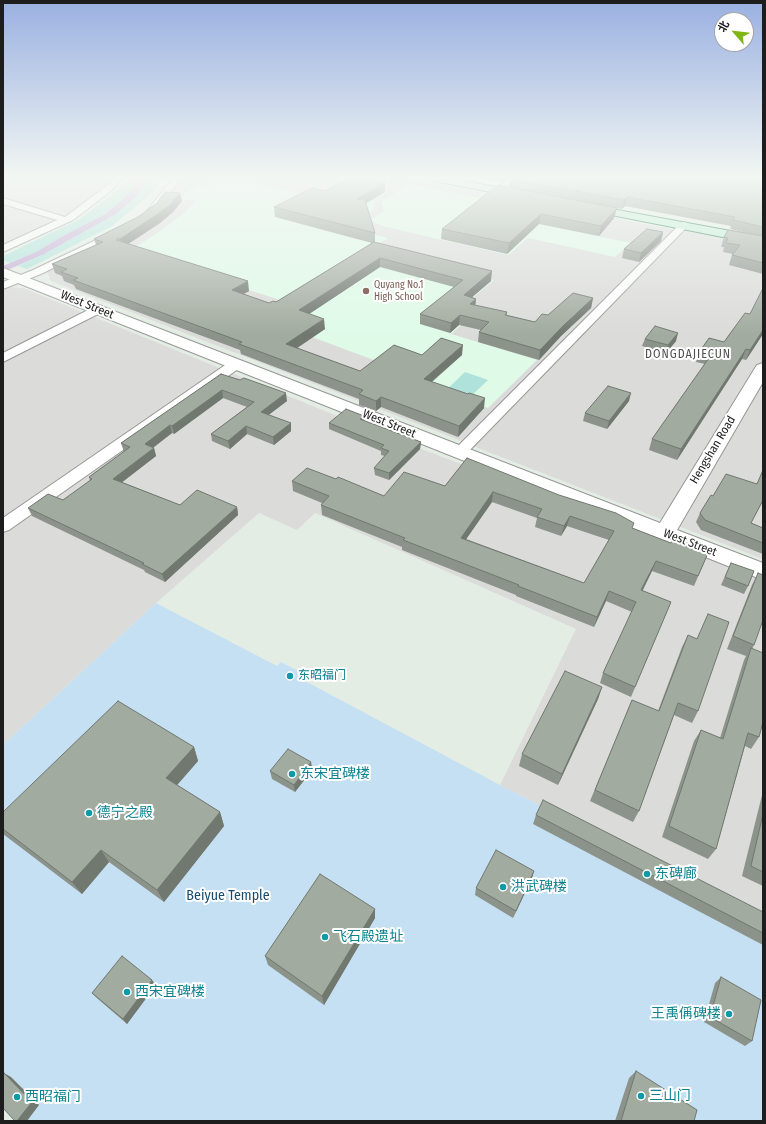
<!DOCTYPE html>
<html>
<head>
<meta charset="utf-8">
<style>
	body { margin:0 }
	#map { position:relative; width:766px; height:1124px; overflow:hidden; background:#e4ede4; font-family:"Fira Sans Condensed","Noto Sans SC",sans-serif }
	canvas { display:block }
	.frame { position:absolute; inset:0; border:4px solid #1d1d1d; pointer-events:none }
	.north { position:absolute; left:714px; top:12px; width:40px; height:40px; box-sizing:border-box; background:#fff; border:1px solid #a5a5a5; border-radius:50%; rotate:298deg; font-size:11px; font-weight:700; line-height:16px; text-align:center; color:#1d1d1d }
	.north::after { content:''; display:block; margin:auto; width:14px; height:18px; background:#80b614; clip-path:polygon(50% 0,100% 100%,50% 72%,0 100%) }
</style>
</head>
<body>
<div id="map">
<canvas width="766" height="1124"></canvas>
<div class="frame"></div>
<div class="north">北</div>
</div>
<script>
const ctx = document.querySelector('canvas').getContext('2d');
ctx.lineJoin = 'round';
function fillPath(path, color) {
  ctx.fillStyle = color;
  ctx.fill(path, 'evenodd');
}
function toPath(rows) {
  const path = new Path2D();
  for (const r of rows) {
    path.moveTo(r[0], r[1]);
    for (let i = 2; i < r.length; i += 2) path.lineTo(r[i], r[i + 1]);
  }
  return path;
}
function trace(path, color, width, dash) {
  ctx.strokeStyle = color;
  ctx.lineWidth = width;
  ctx.lineCap = dash ? 'butt' : 'round';
  ctx.setLineDash(dash || []);
  ctx.stroke(path);
}
function drawText(font, color, halo, rows, align = 'center') {
  ctx.font = font + ' "Fira Sans Condensed","Noto Sans SC",sans-serif';
  ctx.lineWidth = 4;
  ctx.setLineDash([]);
  ctx.textBaseline = 'middle';
  ctx.strokeStyle = halo;
  ctx.fillStyle = color;
  for (const [text, x, y, turn = 0] of rows) {
    ctx.save();
    ctx.translate(x, y);
    ctx.rotate((+turn || 0) * Math.PI / 180);
    ctx.textAlign = isNaN(turn) ? turn : align;
    if (halo) ctx.strokeText(text, 0, 0);
    ctx.fillText(text, 0, 0);
    ctx.restore();
  }
}
fillPath(toPath([
	[3,178,114,178,66,218,3,245],
	[181,178,409,178,674,230,464,442,51,281,47,272,124,233,165,204],
	[685,231,763,246,763,559,473,446],
	[8,287,23,288,374,431,635,530,763,581,763,919,500,785,576,629,315,513,297,530,259,513,156,603,3,745,3,289]
]), '#dbdbda');
fillPath(toPath([
	[227,178,325,198,352,184,388,192,375,200,374,209,356,221,367,233,388,238,372,248,494,280,466,303,480,308,451,334,537,360,488,408,468,401,406,372,258,317,283,301,129,251,157,233,183,214,196,201,181,199,186,191,200,185,211,185],
	[408,184,551,212,539,224,631,243,615,257,528,238,508,255,425,236,383,226,373,222,371,219,384,211,381,202]
]), '#dffbe8');
fillPath(toPath([
	[130,178,139,178,127,195,105,214,63,236,36,252,10,263,3,260,3,256,80,219,119,189],
	[149,178,165,178,151,194,112,226,27,269,18,266,44,254,116,214,137,196],
	[465,372,488,380,466,401,443,393]
]), '#afe2da');
fillPath(toPath([
	[156,603,277,666,281,662,308,676,305,681,500,785,763,919,763,1121,15,1121,3,1109,3,745]
]), '#c5e0f3');
fillPath(toPath([
	[139,178,149,178,137,196,116,214,44,254,3,272,3,266,36,252,63,236,105,214,127,195]
]), '#c2a9d6');
const minor = toPath([
	[114,178,123,178,111,191,73,220,3,252,3,245,57,220,3,204,3,198,65,217,105,187,114,178],
	[173,178,181,178,155,213,149,213,147,211,173,178],
	[510,178,519,178,504,190,498,190,497,188,498,186,510,178],
	[684,222,687,223,689,225,687,227,465,455,460,457,455,455,452,452,681,223,684,222],
	[117,230,121,231,122,233,121,235,41,274,3,289,3,282,33,270,117,230],
	[98,305,102,306,104,309,102,312,3,362,3,353,98,305],
	[236,360,241,361,243,364,241,367,9,530,3,532,3,518,231,361,236,360]
]);
const tertiary = toPath([
	[3,268,660,523,755,368,757,365,763,363,763,382,677,530,763,563,763,580,3,277,3,268]
]);
const secondary = toPath([
	[429,178,449,178,522,192,528,195,522,198,434,181,429,178],
	[585,204,763,237,763,245,581,209,579,207,581,205,585,204]
]);
trace(minor, '#979797', 2);
trace(tertiary, '#979797', 2);
trace(secondary, '#106837', 2);
fillPath(minor, '#fff');
fillPath(tertiary, '#fff');
fillPath(secondary, '#bdf2d1');
fillPath(toPath([
	[476,178,508,178,501,182],
	[763,178,763,274,729,265,732,255,733,254,723,252,724,247,721,247,724,237,755,235,730,229,731,226,625,206,622,209,617,208,614,218,599,236,539,224,507,254,441,239,442,229,509,188,510,179],
	[325,191,385,192,366,203,375,233,375,242,491,281,472,297,476,299,475,305,507,312,507,315,535,322,548,315,593,298,591,308,561,336,539,360,478,342,479,332,481,330,459,325,450,333,420,324,420,314,454,287,380,267,309,314,325,329,296,348,360,371,422,355,462,355,432,382,484,408,458,437,381,407,376,411,359,405,359,399,241,354,240,350,76,289,74,285,64,281,62,276,55,273,52,264,96,245,94,239,182,201,173,212,160,223,128,244,249,291,243,294,269,303,276,302,372,243,275,217,274,207],
	[663,232,661,241,639,262,622,258,624,249],
	[763,284,763,334,746,360,742,359,677,460,649,450,652,439,705,364,696,362,700,351,724,342,750,314,763,288,762,288],
	[645,339,676,341,666,353,642,346],
	[221,374,287,401,268,415,291,431,274,445,247,434,230,449,212,441,211,434,247,407,223,398,174,434,172,433,153,448,154,448,156,456,122,482,180,505,237,507,238,515,165,582,145,572,144,570,32,516,28,508,63,500,90,481,89,477,124,452,121,443],
	[629,401,607,429,583,421,585,413],
	[364,421,421,442,420,449,389,480,375,475,374,468,385,456,381,455,381,451,329,429,329,423],
	[467,458,632,529,671,543,709,551,694,586,652,571,642,591,671,602,631,697,600,683,603,673,632,612,606,601,594,627,516,596,516,595,402,550,402,547,322,515,321,505,322,503,293,491,292,481,336,479,384,496,445,486],
	[492,502,537,518,535,527,561,536,567,526,609,540,584,583,466,539],
	[763,470,763,501,751,523,763,528,763,554,701,530,696,522,700,513,713,496,757,484],
	[731,563,748,586,744,594,721,585],
	[758,573,754,645,752,649,759,737,751,749,745,746,716,849,708,859,662,837,694,741,701,730,720,738,744,660,746,656,727,649,752,585],
	[688,635,698,711,692,723,674,715,639,811,633,822,590,801,632,700,658,711,682,647],
	[602,687,598,699,558,785,519,766,522,754],
	[194,747,198,761,177,785,220,812,224,826,164,902,109,862,82,894,3,834,3,812],
	[311,762,312,770,295,792,272,779,270,771],
	[763,791,763,886,742,876],
	[536,815,763,912,763,945,533,824],
	[534,871,532,878,513,918,475,895,476,888],
	[375,909,375,918,324,1005,268,965,265,956],
	[721,977,752,1041,745,1046,704,1022,715,983],
	[156,985,127,1024,98,999,92,993],
	[636,1071,694,1121,615,1121,629,1078]
]), '#8b938a');
fillPath(toPath([
	[502,178,508,178,501,182],
	[385,182,385,192,358,208,357,199],
	[180,193,182,201,173,212,160,223,122,248,120,239],
	[627,197,625,206,622,209,624,200],
	[617,208,614,218,599,236,601,226],
	[541,214,539,224,507,254,509,243],
	[663,232,661,241,639,262,641,253],
	[380,258,380,267,300,320,299,310],
	[492,271,491,281,463,305,464,295],
	[248,281,249,291,233,300,232,290],
	[593,298,591,308,561,336,539,360,540,350,563,326],
	[476,299,475,308,470,304],
	[460,315,459,325,450,333,451,323],
	[324,319,325,329,287,355,286,344],
	[763,330,763,334,746,360,750,350],
	[678,333,676,341,666,353,668,345],
	[463,345,462,355,423,389,424,379],
	[746,349,742,359,677,460,681,449],
	[222,390,223,398,174,434,172,426],
	[286,393,287,401,262,420,261,412],
	[631,393,629,401,607,429,609,421],
	[381,397,381,407,376,411,376,401],
	[485,398,484,408,458,437,459,426],
	[364,416,364,422,360,419],
	[291,423,291,431,274,445,273,437],
	[170,425,172,433,147,452,145,444],
	[246,426,247,434,230,449,228,441],
	[421,442,420,449,389,480,389,473],
	[154,448,156,456,116,487,113,479],
	[493,492,492,502,460,548,461,538],
	[237,507,238,515,165,582,162,574],
	[570,516,567,526,561,536,564,526],
	[656,561,652,571,638,600,641,590],
	[609,591,606,601,594,627,597,617],
	[602,687,598,699,558,785,562,774],
	[194,747,198,761,171,792,166,778],
	[311,762,312,770,295,792,294,785],
	[220,812,224,826,164,902,157,890],
	[101,850,109,862,82,894,72,882],
	[534,871,532,878,513,918,516,911],
	[375,909,375,918,324,1005,322,996],
	[152,980,156,985,127,1024,123,1019],
	[4,1073,11,1077,39,1105,27,1121,17,1121]
]), '#717870');
const building = toPath([
	[350,178,362,178,385,182,357,199,365,200,375,233,274,207,312,188,325,191,350,178],
	[512,178,763,178,763,227,733,220,735,217,627,197,624,200,510,179,512,178],
	[498,185,617,208,601,226,541,214,509,243,442,229,498,185],
	[165,192,180,193,171,204,158,214,120,239,119,238,116,240,248,281,232,290,269,303,273,301,276,302,374,242,492,271,464,295,476,299,470,304,507,312,505,315,535,322,542,314,548,315,573,293,593,298,563,326,540,350,479,332,489,322,460,315,451,323,420,314,463,280,380,258,299,310,324,319,286,344,360,371,394,345,422,355,441,338,463,345,424,379,468,394,469,393,485,398,459,426,381,397,376,401,359,394,363,390,239,344,242,342,73,280,78,278,61,272,67,269,52,264,103,242,94,239,138,217,157,203,165,192],
	[647,229,663,232,641,253,624,249,647,229],
	[728,230,763,236,763,263,732,255,740,245,726,243,728,238,724,237,728,230],
	[763,288,763,330,750,350,746,349,681,449,652,439,711,355,700,351,709,338,724,342,745,313,750,314,763,288],
	[655,326,678,333,668,345,645,339,655,326],
	[221,374,240,380,244,378,286,393,261,412,291,423,273,437,246,426,228,441,211,434,254,402,222,390,172,426,170,425,145,444,154,448,113,479,180,505,197,490,237,507,162,574,142,564,144,563,28,508,48,494,63,500,92,479,89,477,130,447,121,443,221,374],
	[608,386,631,393,609,421,585,413,608,386],
	[346,409,364,416,360,419,421,442,389,473,374,468,389,451,381,448,384,445,329,423,346,409],
	[467,458,559,495,616,513,634,523,632,528,671,543,673,538,709,551,698,576,656,561,641,590,671,602,635,687,603,673,636,602,609,591,597,617,518,586,519,585,403,540,405,538,321,505,329,496,292,481,307,468,336,479,338,477,384,496,404,472,445,486,467,458],
	[493,492,542,509,537,517,564,526,570,516,614,531,584,583,461,538,493,492],
	[763,470,763,500,751,523,763,528,763,543,705,520,700,513,711,495,713,496,726,474,757,484,763,470],
	[731,563,754,571,748,586,725,577,731,563],
	[758,573,763,575,763,620,754,645,733,636,758,573],
	[708,614,729,622,698,711,678,703,639,811,595,790,632,700,659,711,688,635,697,639,708,614],
	[751,648,763,653,763,722,759,737,748,733,716,849,669,826,701,730,723,739,751,648],
	[565,671,602,687,562,774,522,754,565,671],
	[118,701,194,747,166,778,220,812,157,890,101,850,72,882,3,829,3,812,118,701],
	[288,749,311,762,294,785,270,771,288,749],
	[543,800,763,912,763,933,536,815,543,800],
	[763,814,763,872,751,866,763,814],
	[496,850,534,871,516,911,476,888,496,850],
	[320,874,375,909,322,996,265,956,320,874],
	[122,956,152,980,123,1019,92,993,122,956],
	[721,977,761,1000,752,1041,710,1017,721,977],
	[636,1071,697,1110,694,1121,621,1121,636,1071],
	[4,1073,32,1102,17,1121,15,1121,3,1108,3,1074,4,1073]
]);
fillPath(building, '#a2aba0');
trace(building, '#717870', 1);
const sky = ctx.createLinearGradient(0, 0, 0, 335);
sky.addColorStop(0, '#99b0e1');
sky.addColorStop(0.53, '#f3f7f3');
sky.addColorStop(1, '#f3f7f300');
ctx.fillStyle = sky;
ctx.fillRect(0, 0, 766, 335);
for (const [x, y, r, color] of [
	[366,291,4,"#8d6e63"],
	[290,676,4,"#0f9aa8"],
	[292,774,4,"#0f9aa8"],
	[89,813,4,"#0f9aa8"],
	[647,874,4,"#0f9aa8"],
	[503,887,4,"#0f9aa8"],
	[325,937,4,"#0f9aa8"],
	[127,992,4,"#0f9aa8"],
	[729,1014,4,"#0f9aa8"],
	[641,1096,4,"#0f9aa8"],
	[17,1097,4,"#0f9aa8"]
]) {
  const dot = new Path2D();
  dot.arc(x, y, r, 0, 2 * Math.PI);
  ctx.fillStyle = color;
  ctx.fill(dot);
  trace(dot, '#fff', 1.5);
}
drawText('10px', '#785e54', '#fff', [
	["Quyang No.1",374,285],
	["High School",374,297]
], 'left');
drawText('12px', '#1d1d1d', '#fff', [
	["West Street",87,305,22],
	["West Street",389,424,22],
	["Hengshan Road",713,450,-59],
	["West Street",690,543,21]
]);
ctx.letterSpacing = '1px';
drawText('12px', '#505050', '#fff', [
	["DONGDAJIECUN",688,355]
]);
ctx.letterSpacing = '0px';
drawText('12px', '#0d838f', '#fff', [
	["东昭福门",298,676]
], 'left');
drawText('14px', '#0d838f', '#fff', [
	["东宋宜碑楼",300,774],
	["德宁之殿",97,813],
	["东碑廊",655,874],
	["洪武碑楼",511,887],
	["飞石殿遗址",333,937],
	["西宋宜碑楼",135,992],
	["王禹偁碑楼",721,1014,"right"],
	["三山门",649,1096],
	["西昭福门",25,1097]
], 'left');
drawText('14px', '#164b70', '#fff', [
	["Beiyue Temple",228,896]
]);
</script>
</body>
</html>
